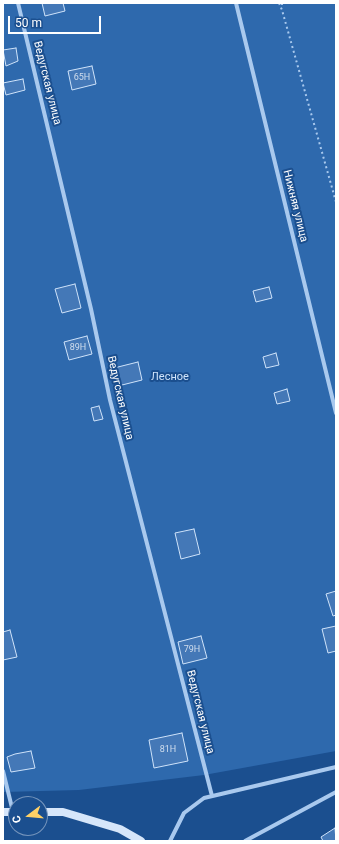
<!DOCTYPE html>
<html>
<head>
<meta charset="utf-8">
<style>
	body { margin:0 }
	#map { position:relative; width:339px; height:844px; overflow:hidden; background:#1b4f8f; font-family:Roboto,sans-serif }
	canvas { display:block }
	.frame { position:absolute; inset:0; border:4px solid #fff; pointer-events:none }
	.north { position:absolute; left:8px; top:796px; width:40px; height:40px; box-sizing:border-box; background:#1b4f8f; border:1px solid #7695bc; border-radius:50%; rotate:254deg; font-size:11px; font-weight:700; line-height:16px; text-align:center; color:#fff }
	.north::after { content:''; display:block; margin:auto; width:14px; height:18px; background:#ffd166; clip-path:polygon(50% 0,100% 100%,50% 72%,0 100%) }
	.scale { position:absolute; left:8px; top:16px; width:93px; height:18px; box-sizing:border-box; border:2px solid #fff; border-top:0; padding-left:5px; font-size:12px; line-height:14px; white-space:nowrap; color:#fff; -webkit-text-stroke:3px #1b4f8f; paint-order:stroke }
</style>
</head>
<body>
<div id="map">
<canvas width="339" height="844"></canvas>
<div class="frame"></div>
<div class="north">С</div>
<div class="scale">50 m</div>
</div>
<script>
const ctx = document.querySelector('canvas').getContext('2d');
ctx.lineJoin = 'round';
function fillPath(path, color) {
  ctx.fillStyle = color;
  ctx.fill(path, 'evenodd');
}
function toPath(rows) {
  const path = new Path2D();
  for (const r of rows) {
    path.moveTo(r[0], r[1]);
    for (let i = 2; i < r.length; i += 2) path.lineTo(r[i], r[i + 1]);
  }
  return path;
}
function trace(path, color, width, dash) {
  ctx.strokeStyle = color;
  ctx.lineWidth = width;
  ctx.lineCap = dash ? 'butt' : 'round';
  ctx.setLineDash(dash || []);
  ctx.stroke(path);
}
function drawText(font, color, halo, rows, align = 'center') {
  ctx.font = font + ' Roboto,sans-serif';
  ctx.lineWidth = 4;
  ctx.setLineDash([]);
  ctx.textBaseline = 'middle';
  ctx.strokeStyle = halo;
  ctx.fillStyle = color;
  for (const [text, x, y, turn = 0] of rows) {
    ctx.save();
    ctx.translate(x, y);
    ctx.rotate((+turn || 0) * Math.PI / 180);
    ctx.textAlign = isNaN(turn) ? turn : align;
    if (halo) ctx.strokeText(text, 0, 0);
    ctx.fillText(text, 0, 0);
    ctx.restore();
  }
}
fillPath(toPath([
	[3,3,336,3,336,751,204,775,79,790,3,792]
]), '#2e69ad');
const building = toPath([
	[42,3,63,3,65,11,45,16,42,3],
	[16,48,18,61,6,66,3,50,16,48],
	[92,66,96,84,72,90,68,71,92,66],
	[23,79,25,90,6,95,3,83,23,79],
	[75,284,81,308,62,313,55,289,75,284],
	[269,287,272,298,256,302,253,291,269,287],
	[87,336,92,354,69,360,64,342,87,336],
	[276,353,279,365,266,368,263,357,276,353],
	[138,362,142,380,118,386,114,368,138,362],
	[287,389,290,401,277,404,274,393,287,389],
	[99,406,103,419,94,421,91,408,99,406],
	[194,529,200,554,181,559,175,533,194,529],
	[336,591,336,615,333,616,326,594,336,591],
	[336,626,336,651,328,653,322,629,336,626],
	[10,630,17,657,3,660,3,632,10,630],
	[201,636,207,658,183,664,178,642,201,636],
	[182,733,188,761,154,768,149,740,182,733],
	[31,751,35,768,11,772,7,757,15,754,31,751],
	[335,828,336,841,323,841,321,837,335,828]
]);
fillPath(building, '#4478b7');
trace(building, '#cfe3fa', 1);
trace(toPath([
	[279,3,282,10,336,202],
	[282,3,282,8]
]), '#a9c9ee', 2, [2, 3]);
trace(toPath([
	[18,3,91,309,110,400,212,796],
	[236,3,336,413],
	[3,771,13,812],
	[170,841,184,813,204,798,336,767],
	[245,841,336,792]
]), '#a9c9ee', 4);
trace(toPath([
	[3,812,16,812],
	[40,812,63,812,120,829,141,841]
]), '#d6e6fa', 8);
drawText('9px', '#d0dded', null, [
	["65Н",82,78],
	["89Н",78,348],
	["79Н",192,650],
	["81Н",168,750]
]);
drawText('11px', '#fff', '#1b4f8f', [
	["Ведугская улица",47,83,76],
	["Нижняя улица",295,206,76],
	["Ведугская улица",120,398,77],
	["Ведугская улица",200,712,76]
]);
drawText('11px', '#cfe3fa', '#1b4f8f', [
	["Лесное",170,377]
]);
</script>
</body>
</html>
